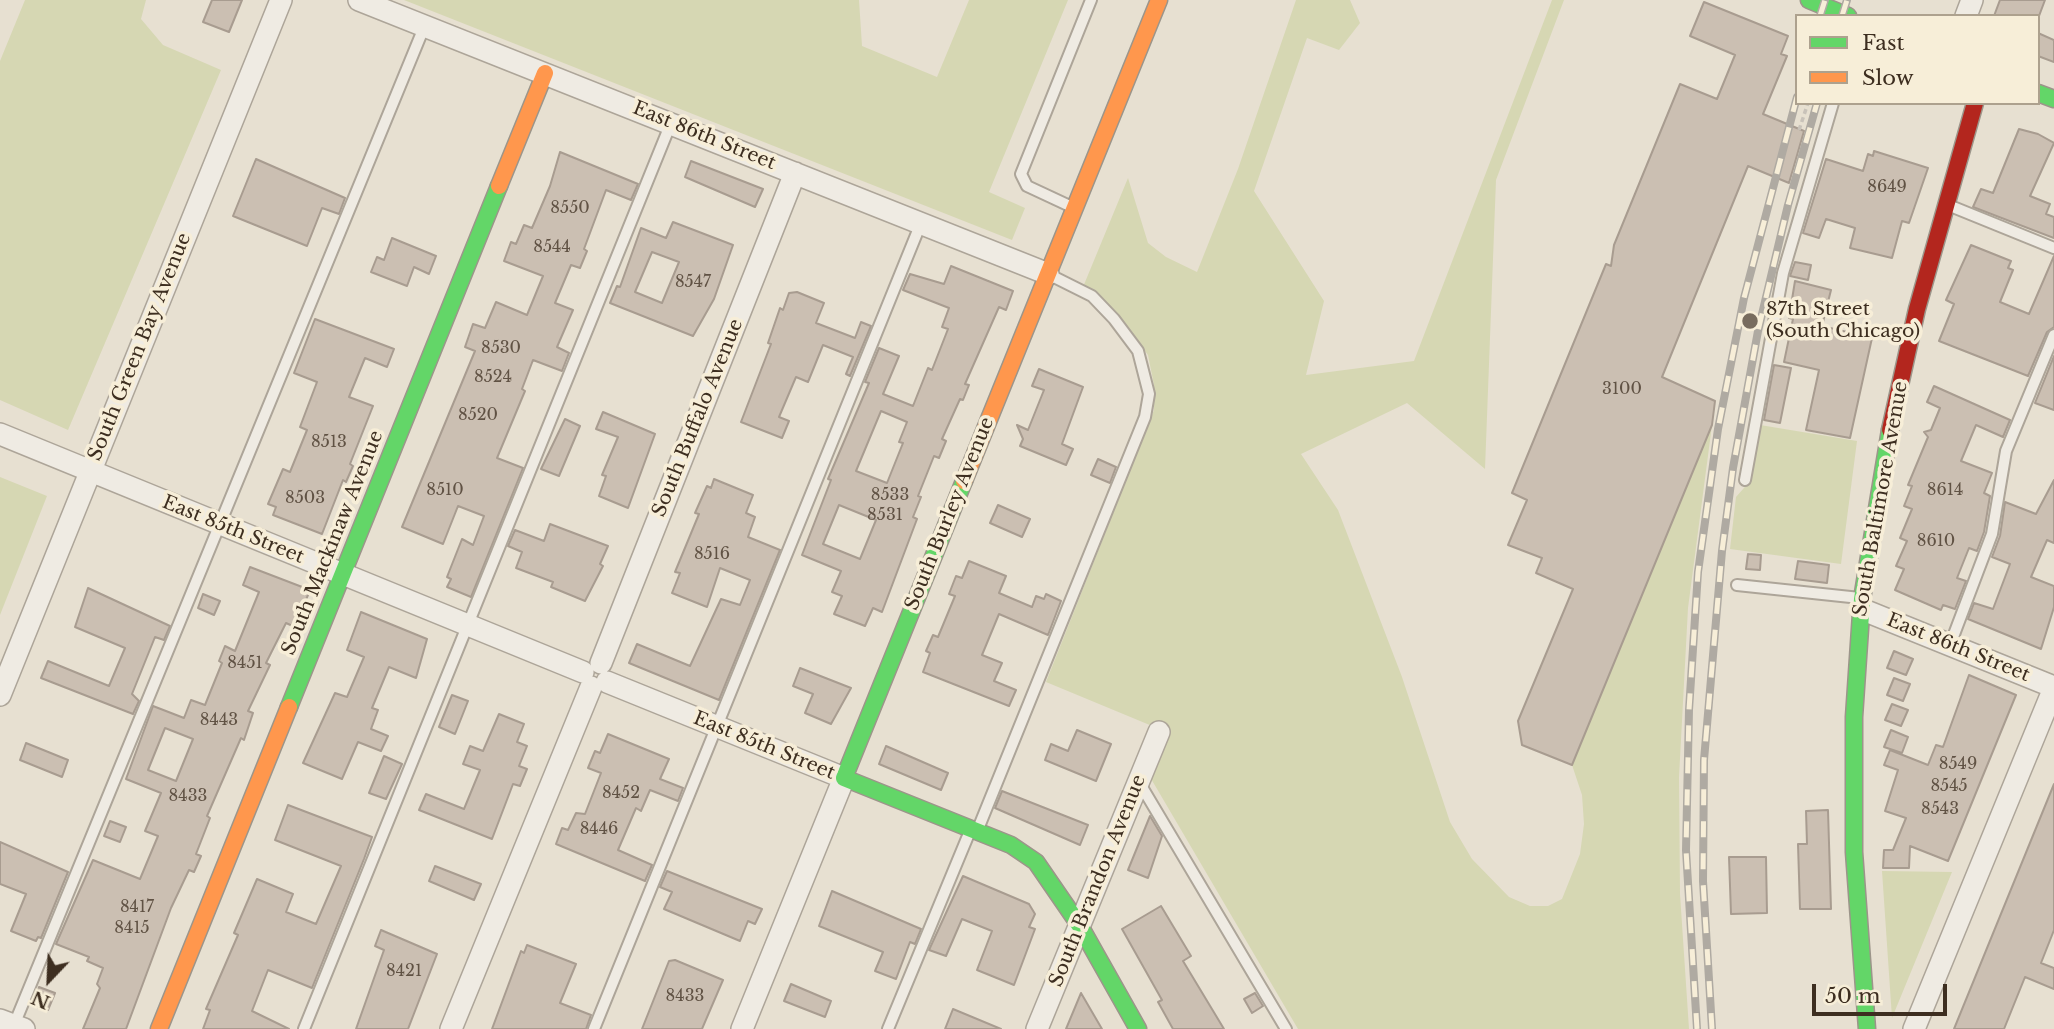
<!DOCTYPE html>
<html>
<head>
<meta charset="utf-8">
<style>
	body { margin:0 }
	#map { position:relative; width:2054px; height:1029px; overflow:hidden; background:#e7e0d1; font-family:"Libre Baskerville",serif }
	canvas { display:block }
	.legend { position:absolute; left:1795px; top:14px; width:245px; height:91px; box-sizing:border-box; background:#f7eed8; border:2px solid #ada18e; margin:0; padding:9px 12px; list-style:none; font-size:21px; color:#3d2e20 }
	.legend li { display:flex; align-items:center; gap:14px; height:35px }
	.legend b { width:35px; border:2px solid #ada18e }
	.north { position:absolute; left:14px; top:945px; width:70px; height:70px; -webkit-text-stroke:5px #f7eed8; paint-order:stroke; rotate:203deg; font-size:19px; font-weight:700; line-height:28px; text-align:center; color:#3d2e20 }
	.north::after { content:''; display:block; margin:auto; width:24px; height:32px; background:#3d2e20; clip-path:polygon(50% 0,100% 100%,50% 72%,0 100%) }
	.scale { position:absolute; left:1812px; top:984px; width:135px; height:32px; box-sizing:border-box; border:4px solid #3d2e20; border-top:0; padding-left:9px; font-size:21px; line-height:24px; white-space:nowrap; color:#3d2e20; -webkit-text-stroke:5px #f7eed8; paint-order:stroke }
</style>
</head>
<body>
<div id="map">
<canvas width="2054" height="1029"></canvas>
<ul class="legend">
<li><b style="height:9px;background:#63d668"></b>Fast</li>
<li><b style="height:9px;background:#ff974d"></b>Slow</li>
</ul>
<div class="north">N</div>
<div class="scale">50 m</div>
</div>
<script>
const ctx = document.querySelector('canvas').getContext('2d');
ctx.lineJoin = 'round';
function fillPath(path, color) {
  ctx.fillStyle = color;
  ctx.fill(path, 'evenodd');
}
function toPath(rows) {
  const path = new Path2D();
  for (const r of rows) {
    path.moveTo(r[0], r[1]);
    for (let i = 2; i < r.length; i += 2) path.lineTo(r[i], r[i + 1]);
  }
  return path;
}
function trace(path, color, width, dash) {
  ctx.strokeStyle = color;
  ctx.lineWidth = width;
  ctx.lineCap = dash ? 'butt' : 'round';
  ctx.setLineDash(dash || []);
  ctx.stroke(path);
}
function drawText(font, color, halo, rows, align = 'center') {
  ctx.font = font + ' "Libre Baskerville",serif';
  ctx.lineWidth = 7;
  ctx.setLineDash([]);
  ctx.textBaseline = 'middle';
  ctx.strokeStyle = halo;
  ctx.fillStyle = color;
  for (const [text, x, y, turn = 0] of rows) {
    ctx.save();
    ctx.translate(x, y);
    ctx.rotate((+turn || 0) * Math.PI / 180);
    ctx.textAlign = isNaN(turn) ? turn : align;
    if (halo) ctx.strokeText(text, 0, 0);
    ctx.fillText(text, 0, 0);
    ctx.restore();
  }
}
fillPath(toPath([
	[25,0,146,0,141,19,163,45,221,70,68,430,0,400,0,61],
	[404,0,859,0,862,46,937,77,969,0,1068,0,989,192,1025,208,1012,240],
	[1296,0,1350,0,1360,23,1339,50,1307,38,1254,191,1324,301,1306,375,1414,361,1552,0,1564,0,1496,180,1485,469,1407,403,1301,454,1338,510,1402,677,1450,822,1472,859,1509,897,1530,906,1548,906,1562,899,1580,854,1584,824,1582,795,1572,765,1712,425,1688,608,1679,777,1680,894,1689,1029,1298,1029,1150,777,1169,733,1046,682,1154,410,1154,385,1148,355,1115,312,1095,293,1083,287,1128,178,1148,243,1166,257,1197,272,1238,169],
	[1760,425,1857,441,1841,564,1730,549,1736,497,1751,480],
	[0,477,47,496,0,615],
	[1882,871,1952,872,1892,1018]
]), '#d6d7b3');
const building = toPath([
	[212,0,242,0,229,32,203,22,212,0],
	[2000,0,2045,0,2039,16,1994,16,2000,0],
	[1704,2,1788,36,1781,54,1787,56,1763,114,1804,131,1789,183,1748,166,1662,377,1715,401,1712,425,1572,765,1522,745,1518,721,1573,589,1536,573,1542,558,1508,545,1527,500,1512,493,1606,264,1611,266,1614,245,1680,84,1717,99,1735,55,1690,36,1704,2],
	[2038,33,2054,40,2054,62,2038,56,2038,33],
	[2019,129,2038,134,2054,143,2030,196,2050,204,2046,214,2054,217,2054,238,1973,207,1981,189,1993,193,2019,129],
	[1874,151,1928,168,1909,223,1902,221,1892,258,1850,248,1855,228,1826,219,1819,238,1803,233,1826,159,1863,171,1868,154,1873,156,1874,151],
	[560,152,638,184,631,200,606,190,584,249,587,251,580,268,571,265,555,303,573,310,557,347,569,353,562,371,533,360,522,389,525,391,497,458,523,468,471,597,447,587,451,579,447,577,462,539,473,545,484,516,458,506,443,544,402,527,475,351,465,347,473,324,485,328,496,302,527,315,543,276,504,261,511,242,516,244,524,225,532,228,550,186,560,152],
	[256,159,345,198,339,214,322,208,307,246,233,216,256,159],
	[691,161,763,189,755,207,685,177,691,161],
	[673,222,733,245,714,299,693,336,610,303,617,286,620,287,641,228,666,238,673,222],
	[652,252,679,262,662,303,635,292,652,252],
	[392,238,436,256,429,274,414,267,407,286,371,272,377,257,384,260,392,238],
	[1971,245,2011,261,2008,268,2013,270,2000,302,2029,314,2054,256,2054,327,2047,332,2028,376,1939,341,1954,304,1946,300,1971,245],
	[1795,262,1811,265,1808,280,1790,276,1795,262],
	[951,266,1013,291,1006,310,999,307,965,384,969,385,963,400,960,399,942,439,946,441,939,458,934,456,918,496,921,497,913,517,917,519,882,612,873,608,865,626,834,614,842,596,832,592,841,571,802,555,831,480,828,479,869,383,865,382,879,348,899,356,883,394,913,406,928,368,932,370,948,329,942,327,949,308,903,290,910,274,944,284,951,266],
	[881,411,907,422,899,442,903,443,887,483,856,471,881,411],
	[839,505,876,520,860,559,823,544,839,505],
	[1795,281,1831,290,1822,326,1872,338,1850,438,1806,430,1819,370,1784,362,1793,319,1789,318,1795,281],
	[797,292,824,303,816,323,855,338,861,322,871,326,850,376,846,374,853,357,823,345,808,382,796,377,779,417,789,421,782,438,741,422,771,344,768,343,780,308,783,310,789,293,797,292],
	[315,319,394,349,387,367,365,358,349,397,373,406,350,464,353,466,346,482,343,480,322,534,273,515,276,507,268,504,283,469,290,472,307,430,300,427,317,382,294,373,315,319],
	[2054,356,2054,410,2035,403,2054,356],
	[1774,365,1791,368,1780,423,1764,420,1774,365],
	[1039,369,1083,387,1062,444,1073,449,1066,465,1020,446,1023,439,1017,425,1028,430,1044,390,1032,386,1039,369],
	[1934,386,2010,420,2003,437,1976,425,1961,461,1992,473,1984,493,1990,496,1984,532,1977,551,1969,548,1957,578,1966,581,1955,609,1943,605,1941,610,1895,590,1904,569,1896,566,1907,541,1900,538,1912,509,1904,506,1912,486,1908,485,1928,437,1924,432,1931,430,1940,408,1927,402,1934,386],
	[603,412,655,434,628,508,599,496,606,476,602,475,618,437,596,429,603,412],
	[565,419,580,426,559,476,541,469,565,419],
	[1098,459,1116,467,1110,483,1091,475,1098,459],
	[714,479,753,495,746,513,755,517,748,537,780,550,719,700,629,663,637,644,690,666,721,599,740,605,750,580,720,568,707,607,672,593,680,573,675,572,699,514,695,513,707,486,711,488,714,479],
	[2054,480,2054,543,2047,540,2031,577,2054,586,2054,607,2041,649,1968,619,1974,603,1993,609,2010,564,1992,557,2000,536,2005,502,2036,514,2054,480],
	[998,505,1030,519,1022,537,990,523,998,505],
	[550,524,608,546,600,564,603,566,585,601,551,587,553,582,516,568,522,552,508,546,515,530,544,541,550,524],
	[1748,554,1761,555,1760,570,1746,569,1748,554],
	[969,561,1006,576,999,593,1032,607,1036,596,1044,599,1046,594,1061,601,1048,635,999,614,982,655,1002,663,994,681,1016,690,1009,706,923,672,930,653,926,651,933,635,938,637,955,596,949,594,956,576,962,578,969,561],
	[1798,561,1829,565,1827,583,1795,579,1798,561],
	[250,567,310,590,295,627,286,623,266,663,270,665,248,711,253,713,244,740,241,738,207,816,210,818,196,854,201,856,194,872,189,870,171,908,126,1029,83,1029,100,988,97,984,103,968,87,961,89,957,56,944,93,860,140,879,158,836,145,831,161,793,126,779,153,706,184,718,191,700,205,705,222,663,219,661,225,646,235,651,259,592,243,585,250,567],
	[165,728,193,739,176,781,148,770,165,728],
	[88,588,170,626,164,640,155,637,132,694,139,701,133,714,41,678,48,661,109,686,125,648,75,627,88,588],
	[203,594,220,601,214,615,198,608,203,594],
	[361,612,427,639,416,678,389,667,372,708,378,710,371,729,388,736,381,751,358,742,342,779,303,763,335,693,347,697,364,657,347,650,361,612],
	[1894,651,1913,659,1906,675,1887,668,1894,651],
	[800,668,851,688,831,724,805,713,813,694,793,686,800,668],
	[1969,675,2016,695,1948,861,1910,846,1909,868,1883,868,1884,850,1893,850,1906,818,1885,811,1898,770,1884,765,1890,750,1928,765,1936,745,1943,747,1969,675],
	[1894,678,1910,684,1903,701,1887,695,1894,678],
	[452,695,468,701,455,734,439,727,452,695],
	[1892,704,1908,710,1901,726,1885,720,1892,704],
	[499,714,524,724,517,742,527,746,519,766,527,769,520,786,513,784,492,839,419,810,426,794,464,809,480,770,463,764,470,746,483,751,499,714],
	[1077,730,1111,744,1096,781,1045,760,1051,744,1068,751,1077,730],
	[1891,730,1908,737,1902,753,1884,747,1891,730],
	[608,734,669,759,660,779,683,788,678,801,650,790,641,811,636,808,618,850,652,865,645,881,556,844,562,828,568,830,576,813,585,814,601,773,588,768,595,751,600,753,608,734],
	[26,743,68,760,62,777,20,760,26,743],
	[886,746,948,773,941,790,879,764,886,746],
	[384,756,402,764,386,799,369,793,384,756],
	[2054,784,2054,930,2041,963,2054,968,2054,989,2025,977,2004,1029,1954,1029,2054,784],
	[1002,791,1088,825,1080,845,995,808,1002,791],
	[288,805,372,837,364,859,312,988,268,970,252,1011,289,1029,203,1029,210,1010,206,1009,238,935,234,933,257,879,293,894,286,912,316,924,341,866,275,840,288,805],
	[1828,810,1831,909,1800,909,1798,844,1807,844,1806,811,1828,810],
	[1150,816,1162,836,1148,878,1128,870,1150,816],
	[110,821,126,827,120,842,104,836,110,821],
	[0,842,68,872,41,938,38,937,36,941,11,931,26,894,0,884,0,842],
	[1729,857,1766,857,1767,913,1731,914,1729,857],
	[435,866,481,884,474,900,429,881,435,866],
	[667,871,762,909,755,924,748,921,740,941,664,909,672,892,660,887,667,871],
	[963,876,1029,904,1035,914,1029,927,1035,929,1014,985,977,970,992,931,962,919,946,956,929,950,963,876],
	[832,891,921,929,915,944,910,942,896,979,875,971,883,952,819,926,832,891],
	[1161,906,1191,956,1183,961,1224,1029,1173,1029,1158,1002,1162,1000,1122,929,1161,906],
	[381,930,437,954,408,1029,356,1029,384,950,375,946,381,930],
	[527,945,576,964,560,1003,591,1015,586,1029,492,1029,521,951,524,953,527,945],
	[675,960,723,980,702,1029,642,1029,669,961,675,960],
	[791,984,831,1001,825,1017,784,1001,791,984],
	[39,987,55,993,48,1010,33,1004,39,987],
	[1081,993,1102,1029,1066,1029,1081,993],
	[1255,993,1263,1006,1252,1013,1244,999,1255,993],
	[953,1009,1001,1029,945,1029,953,1009]
]);
fillPath(building, '#cbbfb2');
trace(building, '#a89c90', 2);
const lane = toPath([
	[1948,205,2054,248],
	[1072,207,1027,186,1021,174,1091,0],
	[1745,480,1783,273,1833,103],
	[1737,585,1860,598],
	[1950,645,1992,534,2006,451,2054,335],
	[1139,782,1286,1029],
	[978,829,1145,417,1149,394,1138,351,1114,319,1092,296,1050,275],
	[14,1025,425,25],
	[304,1029,671,123],
	[594,1029,921,223],
	[888,1029,970,831]
]);
const street = toPath([
	[359,0,1048,274],
	[1966,16,1972,0],
	[0,434,583,672],
	[1861,609,2054,687],
	[601,663,795,173],
	[607,682,844,778,742,1029],
	[0,695,281,0],
	[0,1020,24,1029],
	[451,1029,591,687],
	[1037,1029,1159,732],
	[1914,1029,2054,688]
]);
const fast = toPath([
	[1809,0,1848,16],
	[2038,93,2054,99],
	[964,481,844,778,1011,845,1036,862,1080,926,1138,1029],
	[289,707,499,186],
	[1867,1029,1854,852,1854,717,1862,599,1890,430]
]);
const slow = toPath([
	[499,186,545,73],
	[964,481,1159,0],
	[159,1029,289,707]
]);
const jam = toPath([
	[1890,430,1917,309,1975,103]
]);
trace(lane, '#ada599', 14);
trace(street, '#ada599', 24);
trace(fast, '#9c958a', 19);
trace(slow, '#9c958a', 19);
trace(jam, '#9c958a', 19);
trace(toPath([
	[1799,130,1808,103]
]), '#c8c2b9', 3.5, [5, 3.5]);
trace(lane, '#efebe3', 10);
trace(street, '#efebe3', 21);
trace(fast, '#63d668', 16);
trace(slow, '#ff974d', 16);
trace(jam, '#b3261e', 16);
const rail = toPath([
	[1820,16,1825,0],
	[1842,16,1847,0],
	[1697,1029,1686,850,1689,710,1698,572,1718,429,1744,298,1797,97],
	[1712,1029,1703,881,1704,760,1722,551,1733,468,1758,331,1788,205,1817,103]
]);
trace(rail, '#afaaa2', 8);
trace(rail, '#f7eed8', 5, [16]);
for (const [x, y, r, color] of [
	[1750,321,9,"#786c5e"]
]) {
  const dot = new Path2D();
  dot.arc(x, y, r, 0, 2 * Math.PI);
  ctx.fillStyle = color;
  ctx.fill(dot);
  trace(dot, '#f7eed8', 2.5);
}
drawText('16px', '#605244', null, [
	["8649",1887,187],
	["8550",570,208],
	["8544",552,247],
	["8547",693,282],
	["8530",501,348],
	["8524",493,377],
	["3100",1622,389],
	["8520",478,415],
	["8513",329,442],
	["8510",445,490],
	["8614",1945,490],
	["8533",890,495],
	["8503",305,498],
	["8531",885,515],
	["8610",1936,541],
	["8516",712,554],
	["8451",245,663],
	["8443",219,720],
	["8549",1958,764],
	["8545",1949,786],
	["8452",621,793],
	["8433",188,796],
	["8543",1940,809],
	["8446",599,829],
	["8417",137,907],
	["8415",132,928],
	["8421",404,971],
	["8433",685,996]
]);
drawText('19px', '#3d2e20', '#f7eed8', [
	["East 86th Street",704,136,22],
	["South Green Bay Avenue",140,347,-68],
	["South Buffalo Avenue",698,418,-68],
	["South Baltimore Avenue",1881,499,-80],
	["South Burley Avenue",950,514,-68],
	["East 85th Street",233,530,22],
	["South Mackinaw Avenue",333,543,-68],
	["East 86th Street",1958,648,22],
	["East 85th Street",764,746,22],
	["South Brandon Avenue",1098,881,-68]
]);
drawText('19px', '#3d2e20', '#f7eed8', [
	["87th Street",1766,310],
	["(South Chicago)",1766,332]
], 'left');
</script>
</body>
</html>
